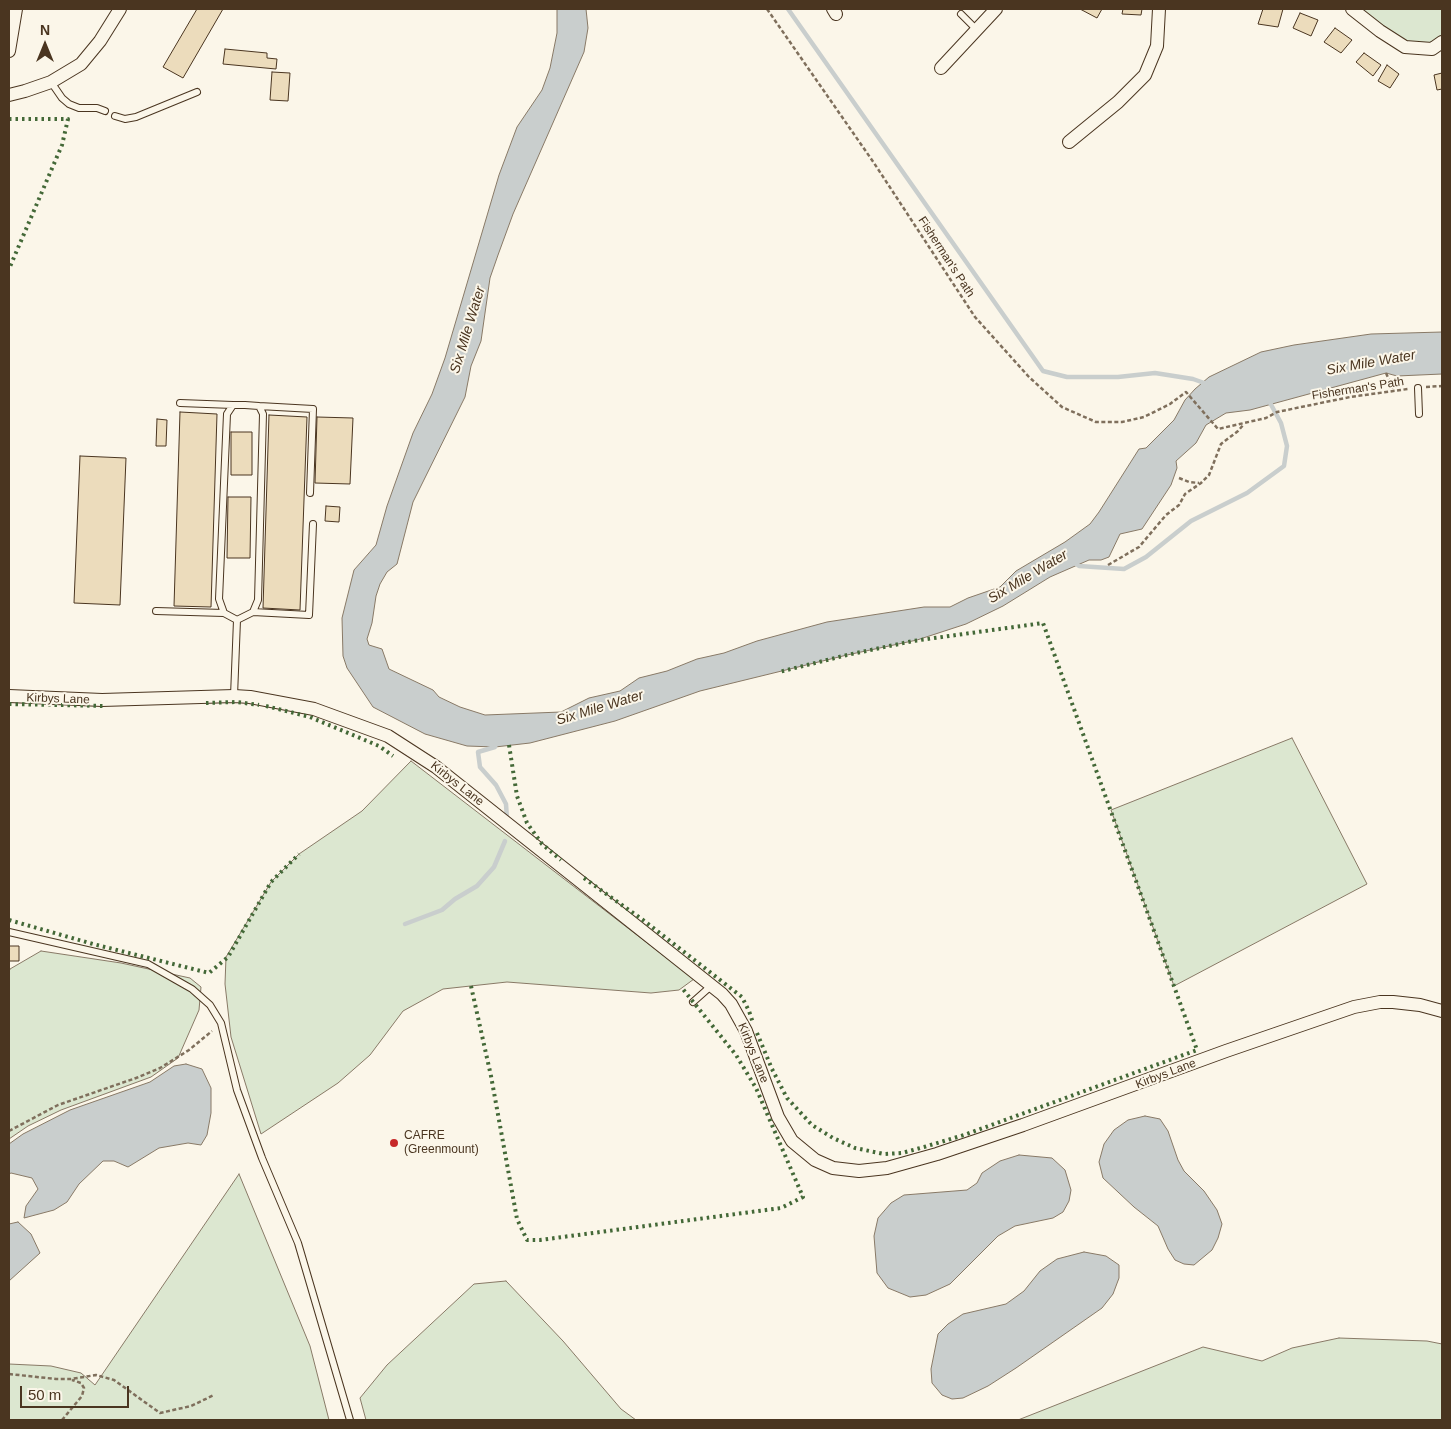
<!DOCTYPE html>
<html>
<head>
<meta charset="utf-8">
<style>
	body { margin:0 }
	#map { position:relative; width:1451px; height:1429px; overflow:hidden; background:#fbf6e9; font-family:Helvetica,sans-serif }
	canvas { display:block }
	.frame { position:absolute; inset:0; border:10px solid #4a3520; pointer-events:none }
	.north { position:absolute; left:20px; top:20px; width:50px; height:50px; -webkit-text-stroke:4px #fbf6e9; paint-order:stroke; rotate:0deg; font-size:14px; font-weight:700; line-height:20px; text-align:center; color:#4a3520 }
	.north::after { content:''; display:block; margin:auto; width:18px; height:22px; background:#4a3520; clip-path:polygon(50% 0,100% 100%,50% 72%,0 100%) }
	.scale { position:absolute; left:20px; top:1386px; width:109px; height:22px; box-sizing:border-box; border:2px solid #4a3520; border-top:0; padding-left:6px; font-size:15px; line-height:18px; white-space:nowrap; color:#4a3520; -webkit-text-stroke:4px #fbf6e9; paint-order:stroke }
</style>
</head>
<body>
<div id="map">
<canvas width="1451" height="1429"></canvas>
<div class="frame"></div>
<div class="north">N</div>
<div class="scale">50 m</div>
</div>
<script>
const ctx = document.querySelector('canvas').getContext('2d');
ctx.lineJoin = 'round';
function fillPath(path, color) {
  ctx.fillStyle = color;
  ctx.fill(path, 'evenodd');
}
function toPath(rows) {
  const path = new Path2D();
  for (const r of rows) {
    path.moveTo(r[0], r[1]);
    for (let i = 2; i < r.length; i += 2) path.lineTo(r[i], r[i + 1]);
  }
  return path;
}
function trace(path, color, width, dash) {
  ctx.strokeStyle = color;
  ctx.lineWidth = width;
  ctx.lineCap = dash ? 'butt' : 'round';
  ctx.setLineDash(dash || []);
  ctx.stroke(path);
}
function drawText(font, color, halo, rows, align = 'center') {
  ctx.font = font + ' Helvetica,sans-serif';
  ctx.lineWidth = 4;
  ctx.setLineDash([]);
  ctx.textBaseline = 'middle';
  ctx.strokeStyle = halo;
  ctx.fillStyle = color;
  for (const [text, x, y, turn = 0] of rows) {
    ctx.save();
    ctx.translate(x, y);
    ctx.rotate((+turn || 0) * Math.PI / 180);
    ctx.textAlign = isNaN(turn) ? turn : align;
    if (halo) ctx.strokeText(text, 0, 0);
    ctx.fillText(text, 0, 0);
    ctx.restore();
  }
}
const green = toPath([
	[1360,9,1442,9,1442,36,1433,43,1406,42,1360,9],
	[1292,738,1367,884,1174,986,1111,810,1292,738],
	[411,761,694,979,679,990,651,993,507,982,443,989,403,1011,370,1055,338,1083,261,1134,231,1037,225,984,226,957,271,882,299,854,362,811,411,761],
	[41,951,121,963,190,978,201,987,199,1010,178,1058,151,1077,61,1110,28,1126,9,1139,9,972,10,969,41,951],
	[239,1174,310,1346,329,1420,9,1420,9,1364,51,1366,81,1373,95,1385,239,1174],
	[506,1281,563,1341,621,1409,636,1420,366,1420,360,1398,387,1365,474,1284,506,1281],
	[1339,1338,1427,1341,1442,1344,1442,1420,1018,1420,1203,1347,1262,1361,1292,1348,1339,1338]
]);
fillPath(green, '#dce7d0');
trace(green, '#887966', 1);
const water = toPath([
	[557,9,586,9,588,28,584,52,513,214,498,255,490,278,481,341,471,366,465,397,413,502,397,564,387,572,380,584,376,596,372,623,367,639,369,645,382,649,389,669,433,690,439,697,460,707,485,715,561,712,589,698,620,691,639,678,667,671,697,659,724,653,757,641,827,622,924,607,950,607,968,598,1000,587,1016,571,1065,542,1090,524,1099,512,1139,449,1146,448,1174,420,1185,400,1195,389,1209,377,1261,352,1294,345,1371,334,1442,332,1442,374,1397,376,1386,373,1250,410,1226,413,1206,425,1196,443,1176,461,1177,468,1171,485,1142,529,1120,534,1109,557,1101,560,1089,560,1050,577,1003,606,966,624,917,640,847,655,700,691,615,721,530,743,495,747,467,746,425,734,373,707,347,668,343,656,342,618,354,570,376,545,387,506,413,433,432,394,445,358,499,175,517,127,542,90,550,68,557,33,557,9],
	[186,1064,202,1069,211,1088,211,1113,207,1135,201,1145,188,1143,159,1148,128,1167,114,1161,103,1161,79,1184,67,1202,54,1210,24,1218,26,1206,38,1189,32,1178,11,1173,9,1174,9,1144,23,1134,70,1110,150,1082,174,1066,186,1064],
	[1145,1116,1160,1119,1168,1131,1178,1160,1184,1171,1204,1191,1217,1210,1222,1224,1218,1238,1212,1250,1194,1265,1184,1264,1175,1260,1168,1249,1158,1226,1134,1207,1103,1178,1099,1162,1104,1144,1114,1130,1128,1120,1145,1116],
	[1019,1155,1052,1158,1065,1170,1071,1190,1069,1201,1063,1212,1053,1218,1015,1226,998,1236,950,1284,926,1295,910,1297,888,1288,877,1273,874,1236,878,1218,891,1203,904,1195,967,1190,977,1183,982,1173,1000,1161,1019,1155],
	[18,1222,31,1234,40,1253,9,1281,9,1224,18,1222],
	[1084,1252,1106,1256,1119,1265,1119,1278,1113,1294,1102,1308,1016,1368,988,1386,963,1398,952,1399,942,1395,932,1383,931,1369,938,1334,948,1324,963,1314,1006,1304,1024,1291,1040,1271,1057,1259,1084,1252]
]);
fillPath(water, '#c9cecd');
trace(water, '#887966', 1);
trace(toPath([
	[788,9,1043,371,1067,377,1118,377,1155,373,1193,379,1207,384],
	[1073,562,1079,566,1124,569,1146,557,1191,521,1247,493,1284,466,1287,446,1281,423,1268,399],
	[496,743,495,747,478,752,480,767,496,785,506,804,507,819],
	[405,924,442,910,455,899,477,886,494,867,505,841]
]), '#c9cecd', 4.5);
const building = toPath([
	[197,9,223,9,183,78,163,67,197,9],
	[1080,9,1102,9,1097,18,1080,9],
	[1123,9,1142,9,1141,15,1122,14,1123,9],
	[1263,9,1283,9,1278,27,1258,24,1263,9],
	[1300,13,1318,20,1311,36,1293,28,1300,13],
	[1335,28,1352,40,1341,53,1324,42,1335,28],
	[225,49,267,53,267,58,277,59,276,69,223,64,225,49],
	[1364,53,1381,65,1373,76,1356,62,1364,53],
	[1387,65,1399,74,1390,88,1378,81,1387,65],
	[272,72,290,73,288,101,270,100,272,72],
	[1442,73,1442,89,1437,90,1434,75,1442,73],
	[180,412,217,414,211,607,174,606,180,412],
	[269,415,307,417,300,610,263,608,269,415],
	[317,417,353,418,350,484,315,483,317,417],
	[157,419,167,420,166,446,156,446,157,419],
	[231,432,252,432,252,475,231,475,231,432],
	[80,456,126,458,120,605,74,603,80,456],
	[228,497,251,497,250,558,227,558,228,497],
	[326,506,340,507,339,522,325,521,326,506],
	[9,946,19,946,19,961,9,961,9,946]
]);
fillPath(building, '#ecdcbc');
trace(building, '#4a3520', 1);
const lane = toPath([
	[961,14,977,30],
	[51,82,62,98,69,104,79,108,97,108,105,111],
	[115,116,125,119,136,117,197,92],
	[1418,388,1419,414],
	[180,403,233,405],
	[259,406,313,409,310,493],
	[156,611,224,613],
	[253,612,309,615,313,524],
	[234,696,237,620,224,613,219,599,227,414,233,405,245,405,259,406,263,414,258,600,253,612,237,620],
	[9,932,148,964,192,989,210,1005,221,1023,237,1090,262,1158,298,1243,350,1420],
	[693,1002,711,986]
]);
const street = toPath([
	[833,9,836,14],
	[1352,9,1380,31,1405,47,1432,49,1442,42],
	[9,51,16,9],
	[941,68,996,9],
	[9,95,25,91,51,82,81,64,100,41,120,9],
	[1069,142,1118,102,1145,75,1157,46,1159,9],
	[9,696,102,700,234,696,250,697,314,709,388,736,436,767,722,994,731,1004,746,1031,778,1117,792,1141,815,1160,833,1168,859,1171,887,1168,937,1154,1023,1125,1226,1051,1354,1007,1380,1002,1393,1002,1420,1005,1442,1011]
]);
trace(lane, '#4a3520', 8);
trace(street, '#4a3520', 14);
trace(toPath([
	[767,9,874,163,975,317,1029,377,1062,407,1096,422,1122,422,1144,417,1170,404,1186,392,1218,429,1266,418,1277,412,1350,397,1408,389],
	[1386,373,1394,391],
	[1426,387,1442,386],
	[1179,478,1189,482,1199,483],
	[1108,565,1139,547,1166,515,1179,505,1185,494,1201,483,1209,475,1221,444,1238,431,1244,424],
	[9,1131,58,1105,136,1078,160,1068,189,1050,212,1031],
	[9,1374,56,1379,71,1379,96,1375,114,1380,160,1413,191,1406,214,1395],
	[62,1420,82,1396,84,1388,81,1383,72,1380]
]), '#7f6f5c', 2.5, [4, 2.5]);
trace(lane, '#fbf6e9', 6);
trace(street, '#fbf6e9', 12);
trace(toPath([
	[9,119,68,119,62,145,9,269],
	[206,703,237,702,259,705],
	[9,704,106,706],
	[266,706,310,717,379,746,393,756],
	[509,745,517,796,527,823,542,844,561,860],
	[584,878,643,920,742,997,749,1011,753,1023],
	[9,920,93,944,209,973,228,957,271,882,299,854],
	[471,986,491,1076,517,1219,527,1240,540,1240,781,1208,803,1197,756,1088,736,1055,682,988],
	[757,1033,772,1069,787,1098,812,1125,833,1138,855,1148,884,1154,902,1153,924,1147,964,1135,1197,1050,1043,623,913,641,847,655,779,672]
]), '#436837', 4, [2.5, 4]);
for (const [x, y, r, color] of [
	[394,1143,5,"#c62828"]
]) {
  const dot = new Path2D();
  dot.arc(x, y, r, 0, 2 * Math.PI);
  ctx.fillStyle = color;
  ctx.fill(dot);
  trace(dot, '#fbf6e9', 2);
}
drawText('12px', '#4a3520', '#fbf6e9', [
	["Fisherman's Path",946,257,57],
	["Fisherman's Path",1358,389,-9],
	["Kirbys Lane",58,699,2],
	["Kirbys Lane",457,784,38],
	["Kirbys Lane",753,1053,68],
	["Kirbys Lane",1166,1074,-21]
]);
drawText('12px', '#4a3520', '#fbf6e9', [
	["CAFRE",404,1136],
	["(Greenmount)",404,1150]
], 'left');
drawText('italic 14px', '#4a3520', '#fbf6e9', [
	["Six Mile Water",468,330,-73],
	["Six Mile Water",1371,363,-10],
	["Six Mile Water",1028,577,-31],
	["Six Mile Water",600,708,-17]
]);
</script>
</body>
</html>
